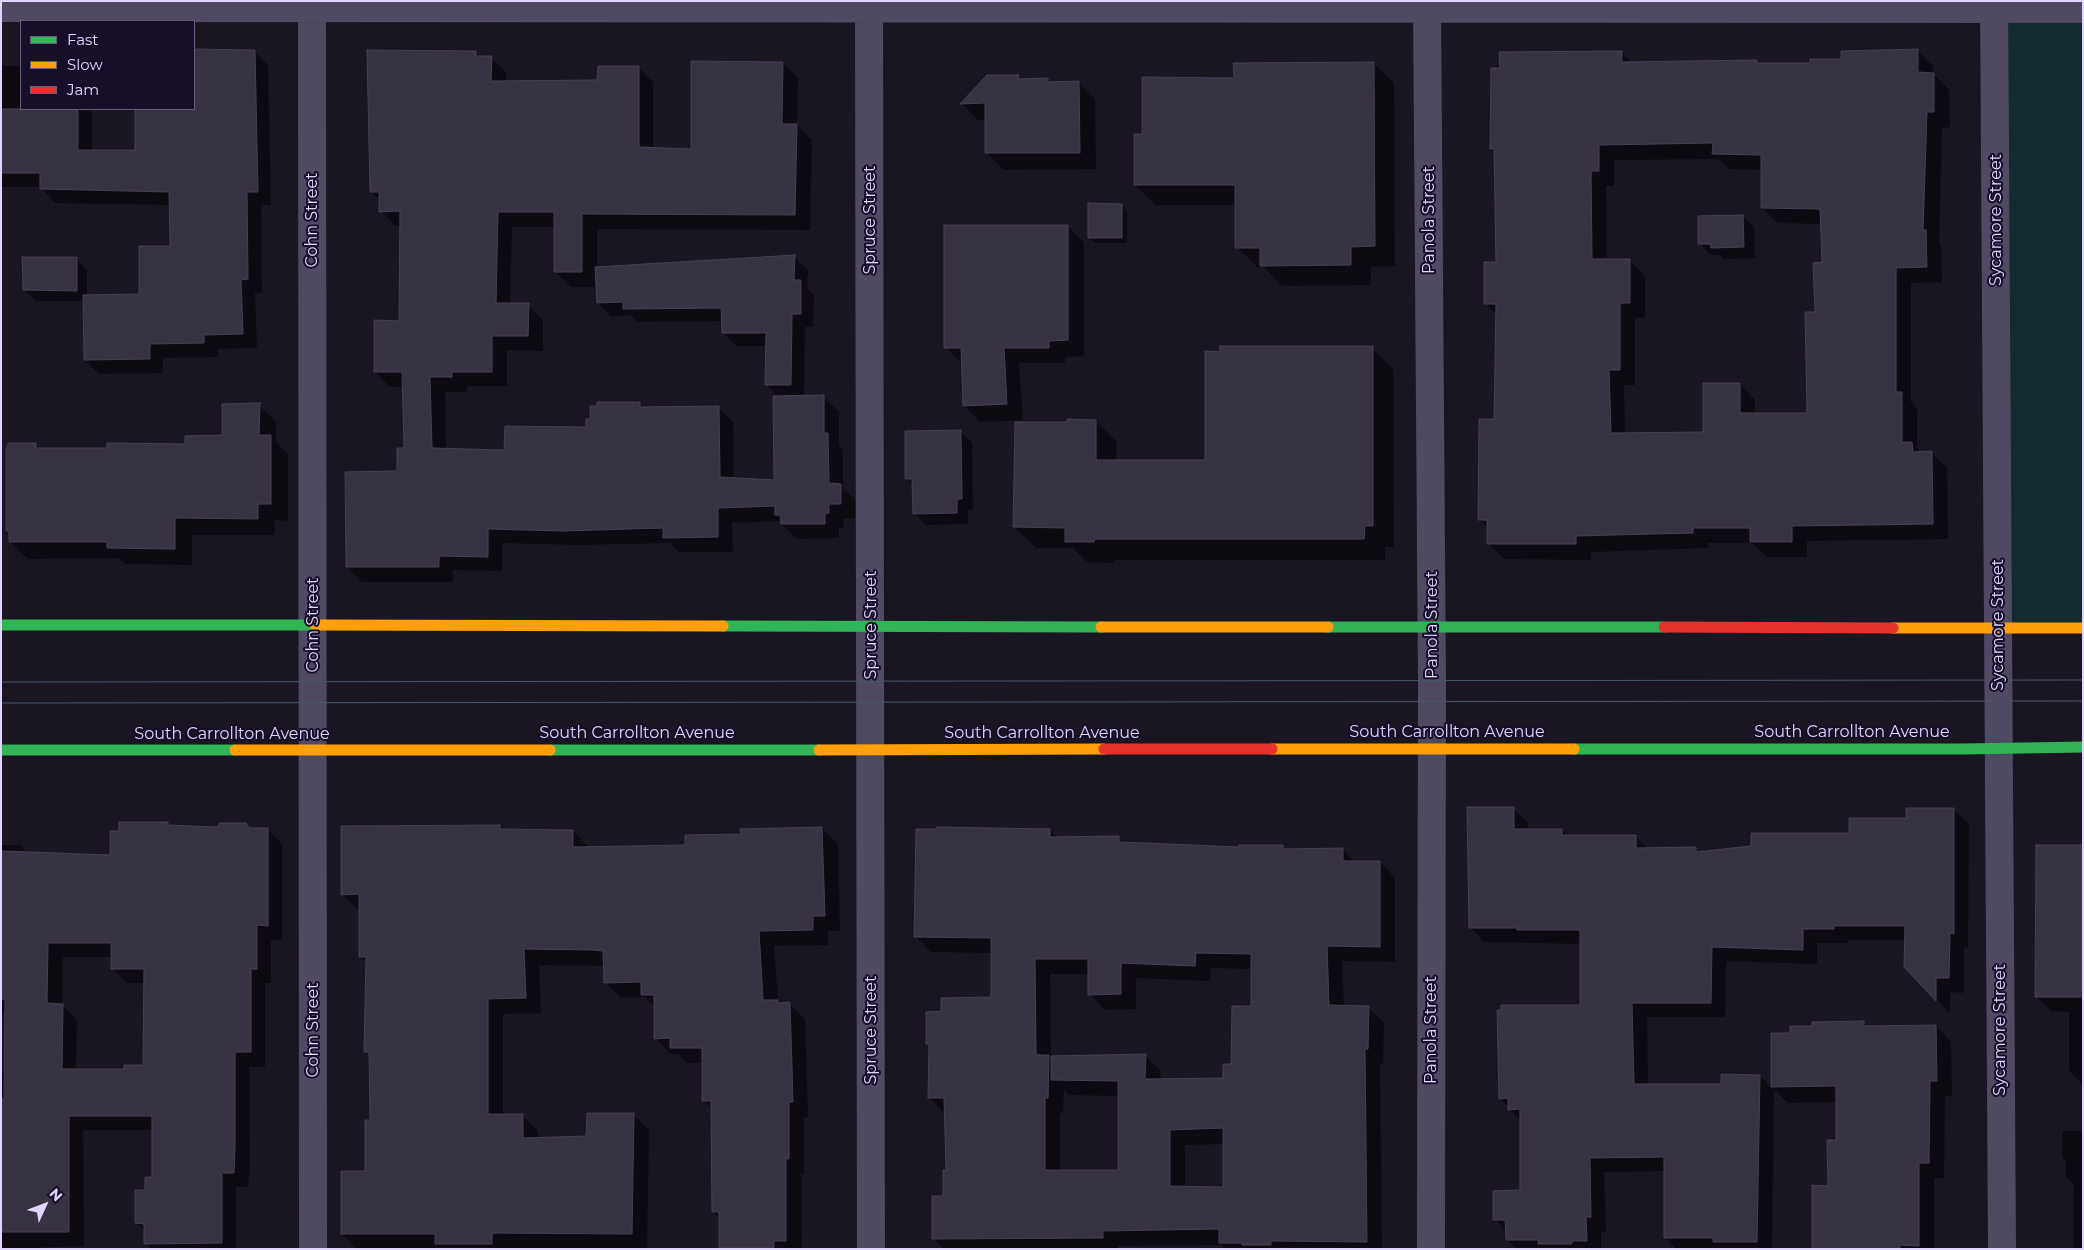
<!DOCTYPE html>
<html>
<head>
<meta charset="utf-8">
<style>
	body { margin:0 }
	#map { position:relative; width:2084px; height:1250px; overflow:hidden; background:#191521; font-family:Montserrat,sans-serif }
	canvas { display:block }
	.frame { position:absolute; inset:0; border:2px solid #e0d5ff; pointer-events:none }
	.legend { position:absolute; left:20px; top:20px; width:175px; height:90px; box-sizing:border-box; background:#170f27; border:1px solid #675e7d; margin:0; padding:6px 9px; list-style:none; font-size:15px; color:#e0d5ff }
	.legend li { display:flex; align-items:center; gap:10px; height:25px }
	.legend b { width:25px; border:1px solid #675e7d }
	.north { position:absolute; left:20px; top:1180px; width:50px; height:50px; -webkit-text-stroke:4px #170f27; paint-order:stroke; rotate:47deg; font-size:14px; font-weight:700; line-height:20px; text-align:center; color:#e0d5ff }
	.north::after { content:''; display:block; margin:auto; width:18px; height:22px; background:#e0d5ff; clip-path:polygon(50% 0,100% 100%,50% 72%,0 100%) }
</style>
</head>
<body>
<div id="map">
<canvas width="2084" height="1250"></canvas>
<div class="frame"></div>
<ul class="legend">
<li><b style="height:6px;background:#30b455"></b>Fast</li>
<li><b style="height:6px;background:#ff9f0a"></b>Slow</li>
<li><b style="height:6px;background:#e5322d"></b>Jam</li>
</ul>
<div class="north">N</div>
</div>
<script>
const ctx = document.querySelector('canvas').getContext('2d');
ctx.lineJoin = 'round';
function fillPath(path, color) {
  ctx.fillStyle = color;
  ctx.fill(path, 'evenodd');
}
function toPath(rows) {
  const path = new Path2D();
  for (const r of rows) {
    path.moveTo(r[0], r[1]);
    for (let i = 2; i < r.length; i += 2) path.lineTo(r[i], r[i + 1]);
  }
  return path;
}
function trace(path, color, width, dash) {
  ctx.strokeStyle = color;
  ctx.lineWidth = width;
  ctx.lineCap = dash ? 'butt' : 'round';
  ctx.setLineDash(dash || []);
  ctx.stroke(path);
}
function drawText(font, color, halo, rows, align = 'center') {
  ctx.font = font + ' Montserrat,sans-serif';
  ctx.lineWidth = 4;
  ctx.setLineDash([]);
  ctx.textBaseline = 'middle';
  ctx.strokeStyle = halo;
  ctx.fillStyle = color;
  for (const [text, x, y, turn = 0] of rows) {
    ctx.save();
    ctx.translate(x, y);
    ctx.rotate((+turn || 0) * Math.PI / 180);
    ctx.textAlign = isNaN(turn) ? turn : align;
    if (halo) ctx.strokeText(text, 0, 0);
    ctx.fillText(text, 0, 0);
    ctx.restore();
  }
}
fillPath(toPath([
	[1994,8,2083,9,2083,628,1998,627]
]), '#132b2f');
fillPath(toPath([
	[194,50,254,51,268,65,271,205,261,205,262,293,255,293,257,348,218,349,218,357,163,358,163,373,99,374,85,360,84,301,36,301,24,290,76,259,87,270,87,296,141,295,171,247,171,205,55,203,41,187,1,187,1,63,4,66,21,66,21,109,92,109,92,152,137,152,136,109,194,109],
	[1917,50,1933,66,1933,73,1949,90,1950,127,1942,128,1939,244,1941,247,1942,282,1911,283,1911,402,1917,409,1917,448,1921,453,1932,453,1947,468,1948,539,1807,541,1807,557,1767,557,1752,543,1708,543,1708,548,1591,552,1591,560,1504,559,1488,543,1488,528,1480,520,1496,420,1497,315,1485,303,1497,263,1495,153,1491,149,1501,69,1622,52,1632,63,1756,62,1759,64,1812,65],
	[1718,159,1729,169,1762,170,1762,208,1778,223,1822,224,1823,264,1816,313,1808,414,1755,414,1755,400,1740,384,1705,433,1625,434,1624,385,1635,385,1635,318,1645,318,1645,276,1629,260,1607,261,1606,186,1614,186,1614,160],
	[476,52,481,57,491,57,506,72,506,82,599,81,638,67,653,82,653,149,693,150,783,63,798,78,797,126,812,140,810,230,597,229,597,269,794,256,808,270,807,288,814,295,813,327,805,327,804,397,823,397,839,412,839,445,843,450,843,488,856,500,855,518,843,519,844,528,839,528,839,538,797,539,782,524,782,521,732,523,733,552,679,552,670,543,578,545,502,543,502,571,453,570,453,582,362,582,347,567,398,472,405,450,404,387,390,387,375,372,400,322,401,226,396,226,381,211,380,201,371,191],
	[512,227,556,227,556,272,571,287,597,287,598,303,611,316,631,315,638,322,723,321,723,333,736,346,767,346,766,384,779,397,776,481,734,479,733,422,718,407,645,408,639,403,588,428,506,452,446,450,445,392,467,392,467,386,507,386,507,350,543,351,543,320,528,305,510,305],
	[1373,63,1394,83,1395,266,1371,267,1371,285,1282,286,1264,267,1257,267,1237,247,1236,205,1155,205,1135,185,1143,135,1235,79],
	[1018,76,1022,80,1048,80,1051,83,1078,82,1095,99,1096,169,1004,170,987,153,986,120,978,120,962,104],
	[1122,205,1127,211,1127,243,1095,243,1089,237],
	[1743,216,1754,227,1755,258,1724,259,1720,255,1711,255,1700,244],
	[1068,226,1084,243,1084,356,1065,357,1065,363,1019,363,1023,420,980,422,964,406,962,364,945,347],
	[1372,348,1393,369,1394,547,1385,547,1385,560,1115,560,1115,563,1087,562,1073,548,1036,548,1014,527,1068,424,1096,421,1117,442,1116,461,1207,461],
	[259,405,276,422,276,442,288,454,288,521,275,520,274,535,192,535,192,565,125,564,119,558,28,559,10,542,10,534,7,531,36,444,41,449,108,449,186,445,223,436],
	[960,431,972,443,973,510,968,510,968,524,926,525,914,513,914,486,907,479],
	[1514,809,1528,823,1528,830,1561,830,1568,836,1635,836,1648,849,1695,849,1700,853,1850,834,1954,810,1969,824,1968,948,1964,947,1964,993,1950,992,1950,1013,1906,967,1906,940,1848,940,1848,943,1817,943,1817,964,1726,961,1725,1017,1647,1017,1648,1086,1722,1086,1760,1076,1773,1089,1772,1035,1791,1034,1813,1027,1863,1023,1868,1027,1936,1026,1951,1042,1952,1096,1945,1096,1944,1178,1934,1178,1934,1249,1813,1249,1829,1187,1837,1141,1837,1102,1788,1103,1774,1089,1772,1249,1676,1249,1665,1237,1665,1171,1604,1172,1606,1232,1601,1231,1601,1249,1517,1249,1507,1240,1507,1232,1495,1219,1521,1191,1521,1121,1500,1098,1581,1006,1582,944,1484,942,1470,927],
	[168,823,172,827,267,829,282,844,282,940,271,940,271,983,265,983,265,1067,249,1067,250,1162,248,1187,236,1187,236,1249,151,1249,146,1244,146,1232,137,1223,147,1191,153,1178,154,1130,83,1130,84,1246,1,1249,1,1071,5,1071,6,1013,1,1013,1,845,20,845,28,853,112,856],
	[63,957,112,957,112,968,127,983,145,983,144,1067,125,1070,76,1070,77,1020,62,1005],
	[499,827,503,831,573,831,588,847,686,846,742,835,822,828,838,844,840,931,828,931,828,945,774,946,778,1002,780,1004,790,1004,805,1019,808,1117,804,1117,804,1174,801,1174,802,1249,721,1248,720,1219,713,1211,712,1109,703,1100,703,1063,687,1063,678,1054,671,1054,655,1038,655,1007,645,997,621,998,605,982,605,966,539,965,541,1013,503,1014,503,1115,522,1115,538,1131,538,1139,588,1138,633,1114,649,1130,647,1249,357,1249,342,1234,366,1173,371,1121,370,1056,366,1052,367,963,360,957,360,910,358,910,342,894],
	[1050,830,1058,838,1119,838,1125,844,1240,848,1282,846,1286,850,1342,849,1355,862,1380,862,1395,878,1395,962,1342,961,1344,1007,1368,1007,1384,1023,1383,1064,1380,1064,1382,1249,1226,1249,1222,1245,1118,1246,1118,1249,944,1249,933,1238,944,1198,947,1171,945,1114,930,1098,930,1046,928,1044,942,1012,992,998,992,953,931,952,915,936],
	[1211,968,1253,969,1252,1007,1232,1065,1224,1079,1160,1080,1161,1071,1145,1055,1051,1058,1050,974,1089,974,1090,994,1105,1010,1136,1009,1136,978,1210,981],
	[1064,1090,1068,1095,1119,1096,1120,1172,1060,1171,1060,1113,1063,1113],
	[1224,1144,1224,1189,1185,1188,1185,1145],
	[2083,847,2083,1087,2083,1085,2069,1071,2069,1012,2051,1011,2036,996],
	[2063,1131,2083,1131,2083,1249,2073,1249,2074,1185,2066,1176,2066,1160,2062,1157]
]), '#0007');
const building = toPath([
	[194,49,255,50,258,192,247,192,248,279,241,280,243,334,204,335,204,343,150,344,150,359,84,360,83,295,139,294,139,246,170,246,169,192,40,189,40,173,1,173,1,109,78,109,78,150,135,150,135,109,194,109,194,49],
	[1918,49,1918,72,1934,73,1934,112,1927,112,1923,230,1926,230,1927,267,1896,268,1896,392,1902,392,1902,442,1912,442,1913,452,1932,451,1933,524,1792,526,1792,542,1750,542,1750,528,1693,528,1693,533,1576,536,1576,544,1487,544,1487,520,1478,520,1479,419,1494,419,1496,304,1484,304,1484,262,1496,262,1494,149,1490,149,1491,68,1500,68,1499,52,1622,51,1622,62,1757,60,1757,63,1810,63,1810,59,1841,59,1841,51,1918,49],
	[1713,143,1712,154,1761,155,1761,208,1820,209,1822,262,1813,263,1815,312,1805,312,1807,413,1740,413,1740,383,1703,383,1703,432,1611,433,1609,370,1620,370,1620,303,1630,303,1630,259,1592,259,1591,171,1599,171,1599,145,1713,143],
	[367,50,476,51,476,56,492,56,491,81,597,80,598,66,639,66,639,147,691,149,691,61,783,62,782,124,797,124,795,215,582,214,582,272,554,272,554,212,498,212,496,303,529,303,528,336,492,336,492,372,452,372,452,377,430,377,432,448,504,450,505,426,586,427,586,419,590,419,590,406,597,406,597,402,640,402,640,407,719,406,720,477,774,480,773,396,824,395,824,433,828,433,829,483,841,484,841,504,829,504,829,513,825,514,825,524,781,524,780,515,775,515,775,506,718,508,718,537,663,538,663,528,562,531,488,529,488,557,439,556,439,567,346,567,345,472,397,471,397,448,404,448,402,372,374,372,374,320,399,321,400,211,379,212,379,192,370,192,367,50],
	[1374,62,1375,246,1351,247,1351,265,1260,266,1260,248,1235,248,1235,185,1134,185,1134,134,1142,134,1142,77,1234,78,1233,63,1374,62],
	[987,75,1019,75,1018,79,1048,78,1048,82,1079,81,1080,153,985,153,985,103,960,104,987,75],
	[1088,203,1122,204,1122,238,1088,238,1088,203],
	[1743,215,1744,247,1711,248,1711,244,1698,244,1698,216,1743,215],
	[944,225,1068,225,1068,340,1049,341,1049,348,1004,348,1007,404,963,406,961,348,944,348,944,225],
	[795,255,794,280,801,280,801,314,792,314,791,385,765,385,766,333,722,333,721,308,623,309,623,302,597,303,595,267,795,255],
	[22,257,77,257,77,291,23,290,22,257],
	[1220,346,1373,346,1373,526,1365,526,1364,539,1095,539,1094,542,1065,542,1065,528,1013,527,1015,422,1067,422,1067,419,1096,420,1096,460,1205,460,1205,351,1220,352,1220,346],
	[260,403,259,435,271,435,271,504,258,504,258,519,175,518,175,549,107,548,107,542,9,542,9,531,6,531,6,448,8,447,8,443,36,443,36,448,107,448,107,443,185,444,185,436,222,435,222,404,260,403],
	[961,430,962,499,957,499,957,513,913,514,912,479,905,479,905,431,961,430],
	[1467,807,1514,807,1514,829,1562,829,1562,835,1636,835,1636,848,1696,847,1696,852,1751,846,1751,833,1849,833,1849,818,1906,818,1906,808,1954,808,1954,934,1950,933,1949,978,1936,978,1936,1001,1904,967,1905,926,1834,926,1834,929,1803,929,1803,950,1712,947,1711,1003,1632,1003,1634,1084,1721,1084,1721,1074,1760,1075,1757,1242,1713,1242,1713,1238,1664,1238,1664,1157,1590,1158,1591,1217,1586,1217,1587,1241,1572,1241,1572,1244,1538,1244,1538,1240,1506,1240,1505,1220,1493,1220,1493,1191,1520,1190,1520,1109,1508,1110,1508,1098,1499,1099,1497,1010,1501,1010,1501,1005,1580,1005,1580,930,1517,930,1517,928,1469,928,1467,807],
	[119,822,168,822,168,825,217,827,220,823,246,823,249,828,268,828,268,926,257,925,257,969,251,969,251,1052,235,1052,235,1147,234,1173,222,1173,222,1243,144,1244,144,1224,135,1223,135,1190,145,1190,145,1177,152,1177,152,1116,69,1116,69,1232,1,1232,1,1099,4,1099,5,999,1,999,1,851,110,855,110,831,119,831,119,822],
	[48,943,111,943,111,969,144,969,143,1065,124,1065,124,1069,62,1069,63,1004,47,1003,48,943],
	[500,825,500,829,573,830,573,847,685,845,685,835,741,834,740,829,822,827,825,916,813,916,813,930,759,931,763,1000,778,1000,777,1003,790,1002,793,1102,789,1102,789,1159,786,1159,786,1241,774,1241,774,1248,719,1248,719,1212,712,1212,711,1101,702,1101,702,1048,670,1048,670,1038,654,1039,654,995,641,995,641,982,604,983,603,951,592,950,524,949,526,998,488,999,488,1114,523,1114,523,1138,586,1136,587,1113,634,1113,632,1234,492,1233,492,1244,435,1244,435,1234,341,1234,341,1171,365,1171,365,1120,370,1120,369,1052,364,1052,366,957,359,957,359,894,341,895,341,826,500,825],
	[937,827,1050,829,1050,837,1119,836,1119,842,1239,847,1239,845,1283,845,1283,849,1343,848,1343,861,1380,861,1380,947,1327,946,1329,1005,1369,1006,1368,1049,1365,1049,1367,1242,1271,1241,1271,1245,1242,1245,1242,1243,1219,1243,1219,1229,1103,1231,1103,1238,932,1239,932,1196,943,1196,943,1170,946,1170,944,1098,928,1098,929,1044,926,1044,926,1012,941,1011,941,998,991,997,991,938,914,937,916,829,938,829,937,827],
	[1196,953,1251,954,1251,1006,1232,1006,1231,1064,1223,1064,1223,1078,1145,1079,1146,1054,1051,1056,1051,1080,1118,1081,1118,1170,1045,1170,1045,1098,1048,1098,1049,1055,1036,1055,1035,959,1088,959,1088,995,1121,994,1121,963,1195,966,1196,953],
	[1223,1128,1223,1187,1170,1186,1170,1130,1223,1128],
	[2036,845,2083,845,2083,997,2035,997,2036,845],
	[1864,1021,1864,1026,1936,1025,1937,1081,1930,1081,1929,1163,1919,1163,1919,1246,1900,1245,1900,1249,1812,1249,1812,1185,1828,1186,1827,1140,1836,1140,1836,1086,1771,1087,1771,1033,1790,1033,1790,1026,1812,1026,1812,1022,1864,1021]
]);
fillPath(building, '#383343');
trace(building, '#464055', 1);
trace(toPath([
	[312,1,313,1249],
	[869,1,871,1249],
	[1427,1,1432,681,1431,1249],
	[1994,1,2002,1249],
	[1,8,2083,9]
]), '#4f4a62', 28);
trace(toPath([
	[1,625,315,625],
	[723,626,1101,627],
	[1328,627,1664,627],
	[1574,749,1963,749,2083,747],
	[1,750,235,750],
	[550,750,819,750]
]), '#30b455', 11);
trace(toPath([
	[315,625,723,626],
	[1101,627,1328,627],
	[1893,628,2083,628],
	[1272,749,1574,749],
	[235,750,550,750],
	[819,750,1104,749]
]), '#ff9f0a', 11);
trace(toPath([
	[1664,627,1893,628],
	[1104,749,1272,749]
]), '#e5322d', 11);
trace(toPath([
	[1,682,2083,680],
	[1,703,2083,701]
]), '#47576c', 1);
drawText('16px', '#e0d5ff', '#170f27', [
	["Cohn Street",312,220,-90],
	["Spruce Street",870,220,-90],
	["Panola Street",1429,220,-90],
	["Sycamore Street",1996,220,-90],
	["Cohn Street",313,625,-90],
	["Spruce Street",871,625,-90],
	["Panola Street",1432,625,-90],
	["Sycamore Street",1998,625,-90],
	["South Carrollton Avenue",1447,732],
	["South Carrollton Avenue",1852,732],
	["South Carrollton Avenue",637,733],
	["South Carrollton Avenue",1042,733],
	["South Carrollton Avenue",232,734],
	["Cohn Street",313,1030,-90],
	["Spruce Street",871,1030,-90],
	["Panola Street",1431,1030,-90],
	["Sycamore Street",2000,1030,-90]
]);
</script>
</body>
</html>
